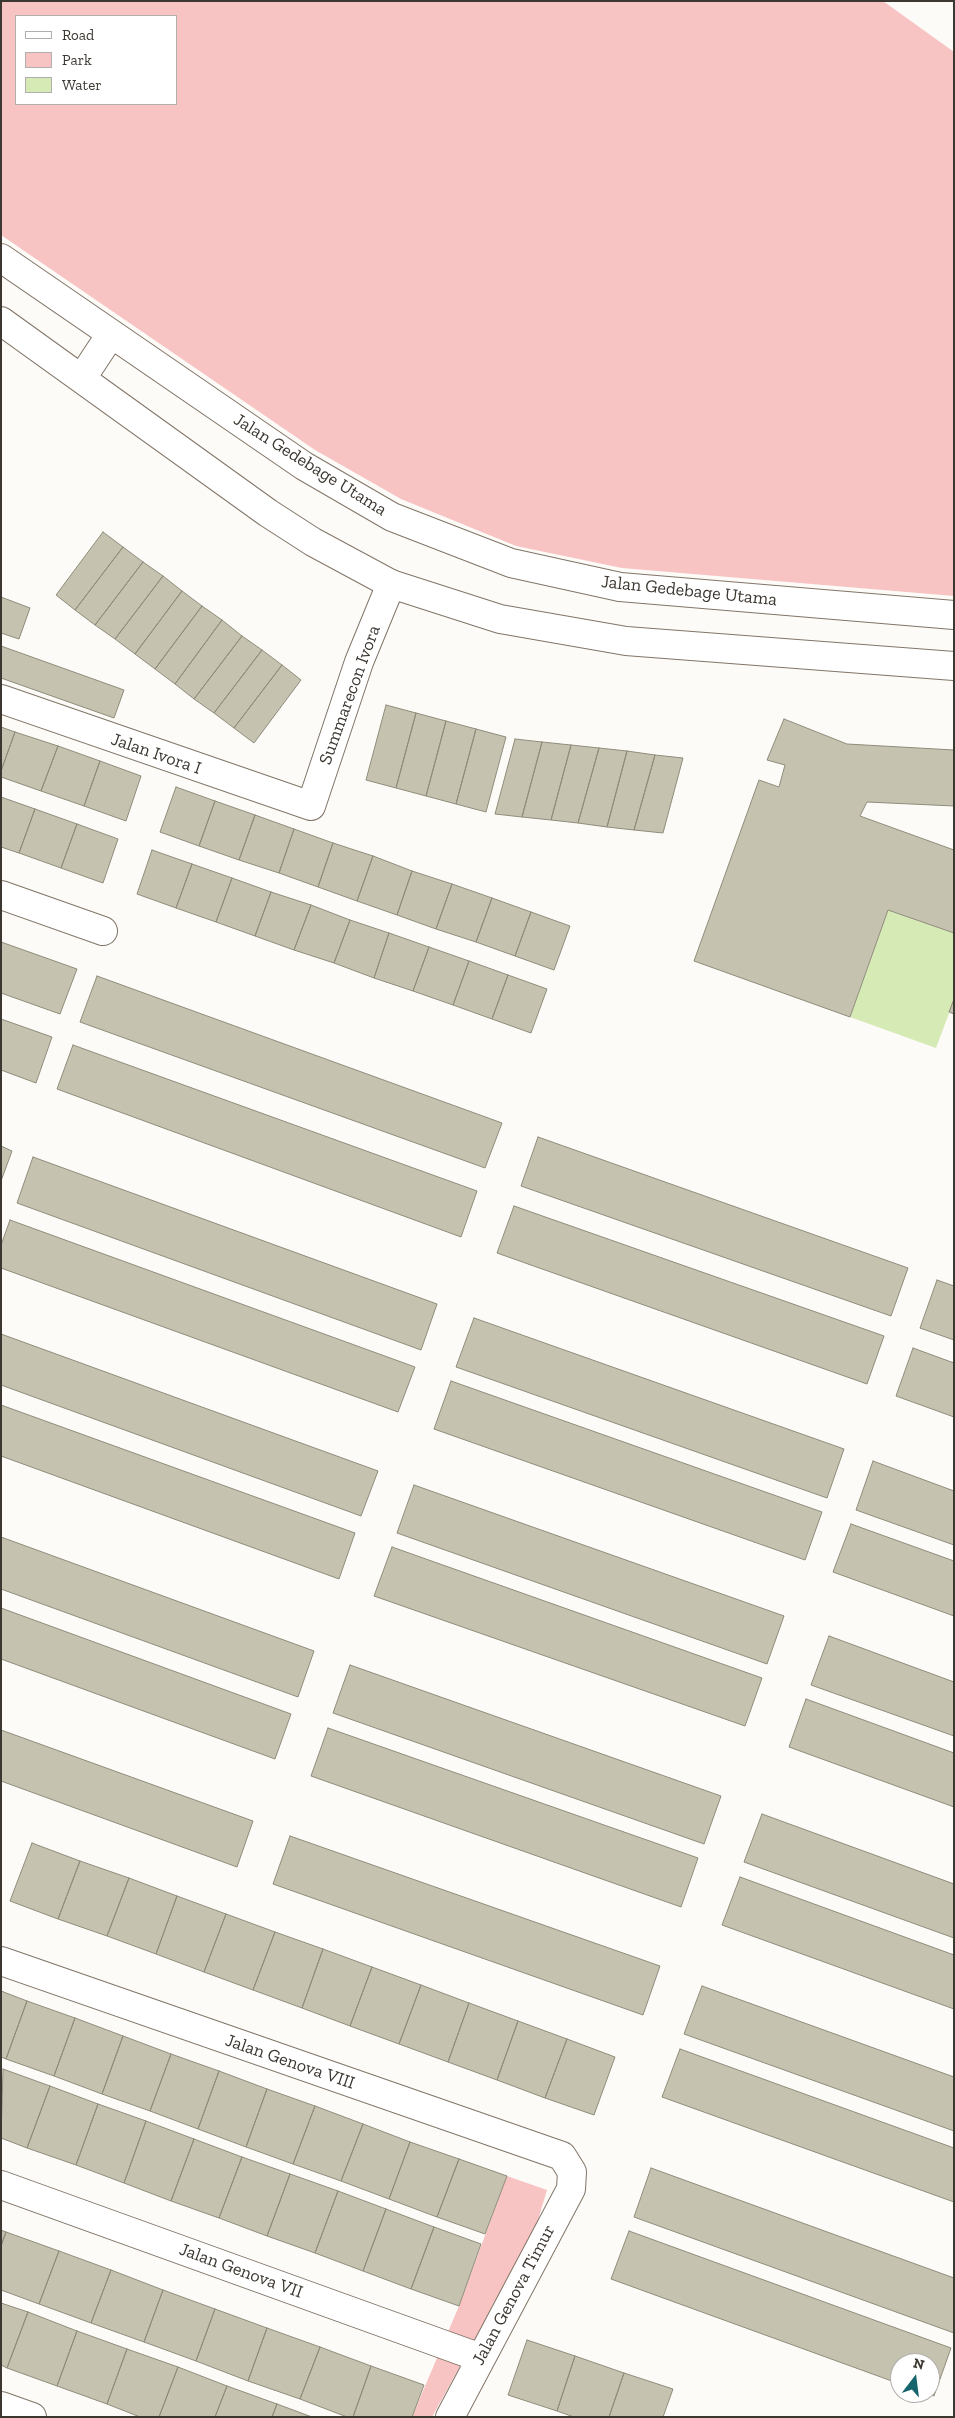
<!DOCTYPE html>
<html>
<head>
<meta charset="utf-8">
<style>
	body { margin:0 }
	#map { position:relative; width:955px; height:2418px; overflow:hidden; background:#fdfbf7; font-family:"Zilla Slab",serif }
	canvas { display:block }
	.frame { position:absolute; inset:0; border:2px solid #3c3731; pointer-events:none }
	.legend { position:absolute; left:15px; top:15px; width:162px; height:90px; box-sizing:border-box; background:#fff; border:1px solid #b1afad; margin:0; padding:6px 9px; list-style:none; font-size:15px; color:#3c3731 }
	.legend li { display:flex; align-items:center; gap:10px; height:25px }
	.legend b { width:25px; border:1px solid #b1afad }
	.north { position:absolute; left:890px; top:2353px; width:50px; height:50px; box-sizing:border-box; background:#fff; border:1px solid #b1afad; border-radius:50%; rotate:15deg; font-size:14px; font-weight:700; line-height:20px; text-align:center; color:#3c3731 }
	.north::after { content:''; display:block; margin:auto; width:18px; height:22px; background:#16646c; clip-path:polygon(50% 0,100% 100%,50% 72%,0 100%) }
</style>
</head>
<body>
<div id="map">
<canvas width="955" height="2418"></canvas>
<div class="frame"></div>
<ul class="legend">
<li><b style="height:6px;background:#fff"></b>Road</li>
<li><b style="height:14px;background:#f8c3c3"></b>Park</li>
<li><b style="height:14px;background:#d5eab5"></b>Water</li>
</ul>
<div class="north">N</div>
</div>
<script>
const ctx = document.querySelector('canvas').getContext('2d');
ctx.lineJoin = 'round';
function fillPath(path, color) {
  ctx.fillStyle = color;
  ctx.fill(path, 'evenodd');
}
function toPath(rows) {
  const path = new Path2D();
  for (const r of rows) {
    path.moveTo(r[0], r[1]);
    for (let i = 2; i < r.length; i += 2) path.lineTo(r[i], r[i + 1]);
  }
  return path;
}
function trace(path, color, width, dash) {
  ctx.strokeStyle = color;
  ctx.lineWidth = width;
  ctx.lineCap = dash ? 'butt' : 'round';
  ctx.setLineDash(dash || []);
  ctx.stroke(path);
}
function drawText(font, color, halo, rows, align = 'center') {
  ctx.font = font + ' "Zilla Slab",serif';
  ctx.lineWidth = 4;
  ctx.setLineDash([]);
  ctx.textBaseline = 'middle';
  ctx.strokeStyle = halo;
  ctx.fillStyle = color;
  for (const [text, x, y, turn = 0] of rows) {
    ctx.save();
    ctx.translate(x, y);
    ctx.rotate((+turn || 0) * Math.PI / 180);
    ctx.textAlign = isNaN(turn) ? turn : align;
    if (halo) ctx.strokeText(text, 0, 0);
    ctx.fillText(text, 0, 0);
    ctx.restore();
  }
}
fillPath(toPath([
	[1,1,883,1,954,52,954,596,622,568,516,546,401,499,315,450,1,235],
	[16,16,176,16,176,104,16,104],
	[507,2176,547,2190,535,2230,432,2417,412,2417,459,2306]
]), '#f8c3c3');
fillPath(toPath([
	[888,910,954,933,954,1000,936,1048,850,1017]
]), '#d5eab5');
const building = toPath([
	[103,532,123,547,75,610,56,595,103,532],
	[123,547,143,562,95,625,75,610,123,547],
	[143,562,163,576,115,639,95,625,143,562],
	[163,576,182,591,135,654,115,639,163,576],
	[182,591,202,606,155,669,135,654,182,591],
	[1,597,30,608,19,639,1,633,1,597],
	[202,606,222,620,175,684,155,669,202,606],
	[222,620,242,636,194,699,175,684,222,620],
	[242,636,262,650,214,713,194,699,242,636],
	[1,646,124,690,114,718,1,678,1,646],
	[262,650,282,665,234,728,214,713,262,650],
	[282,665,301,680,254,743,234,728,282,665],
	[386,705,416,713,396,788,366,780,386,705],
	[416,713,446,721,426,796,396,788,416,713],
	[784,719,847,744,954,750,954,806,867,802,860,816,954,850,954,933,888,910,850,1017,694,961,759,780,779,787,785,765,767,760,784,719],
	[446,721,476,729,456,804,426,796,446,721],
	[1,727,15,732,1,771,1,727],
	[476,729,506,737,486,812,456,804,476,729],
	[15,732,58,746,41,791,1,777,1,771,15,732],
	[515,739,542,742,522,817,495,814,515,739],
	[542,742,571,745,551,820,522,817,542,742],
	[571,745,599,748,578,823,551,820,571,745],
	[58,746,100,761,84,806,41,791,58,746],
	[599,748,627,751,607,827,578,823,599,748],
	[627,751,655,755,634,830,607,827,627,751],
	[655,755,683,758,663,833,634,830,655,755],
	[100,761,141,776,126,821,84,806,100,761],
	[176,787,215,801,199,846,160,832,176,787],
	[1,797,35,809,19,853,1,847,1,797],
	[215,801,255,815,239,860,199,846,215,801],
	[35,809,77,824,61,868,19,853,35,809],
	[255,815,294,829,279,873,239,860,255,815],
	[77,824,118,839,103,883,61,868,77,824],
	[294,829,333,843,318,887,279,873,294,829],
	[333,843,373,856,357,901,318,887,333,843],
	[152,850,192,864,176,908,137,894,152,850],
	[373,856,412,871,397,915,357,901,373,856],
	[192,864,232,878,216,922,176,908,192,864],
	[412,871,452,884,436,929,397,915,412,871],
	[232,878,271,892,255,936,216,922,232,878],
	[452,884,492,898,476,942,436,929,452,884],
	[271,892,311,905,294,950,255,936,271,892],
	[492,898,531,912,515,956,476,942,492,898],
	[311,905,350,920,334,963,294,950,311,905],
	[531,912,570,926,554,970,515,956,531,912],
	[350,920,389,933,374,978,334,963,350,920],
	[389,933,429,947,413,991,374,978,389,933],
	[1,942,77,969,60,1014,1,993,1,942],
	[429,947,469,961,453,1005,413,991,429,947],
	[469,961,508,975,492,1019,453,1005,469,961],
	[508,975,547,989,531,1033,492,1019,508,975],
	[97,976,502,1123,485,1168,80,1022,97,976],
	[954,999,954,1014,949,1012,954,999],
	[1,1019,52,1037,36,1083,1,1070,1,1019],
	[73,1045,477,1191,461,1237,57,1089,73,1045],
	[538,1137,908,1268,891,1316,521,1186,538,1137],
	[1,1146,12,1151,1,1181,1,1146],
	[33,1157,437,1304,421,1350,17,1203,33,1157],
	[514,1206,884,1336,867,1384,497,1253,514,1206],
	[10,1220,415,1367,398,1412,1,1268,1,1245,10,1220],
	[937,1280,954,1286,954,1340,920,1328,937,1280],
	[474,1318,844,1449,827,1498,456,1367,474,1318],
	[1,1334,378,1471,361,1516,1,1385,1,1334],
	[913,1348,954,1363,954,1417,896,1396,913,1348],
	[451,1381,822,1512,805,1560,434,1429,451,1381],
	[1,1405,355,1533,339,1579,1,1456,1,1405],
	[873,1461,954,1491,954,1545,856,1510,873,1461],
	[414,1485,784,1616,767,1664,397,1533,414,1485],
	[851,1524,954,1561,954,1616,833,1572,851,1524],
	[1,1537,314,1651,298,1697,1,1589,1,1537],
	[392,1547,762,1678,745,1726,374,1596,392,1547],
	[1,1608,291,1714,275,1759,1,1659,1,1608],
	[829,1636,954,1682,954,1736,811,1685,829,1636],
	[350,1665,721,1796,704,1844,333,1713,350,1665],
	[806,1699,954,1753,954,1807,789,1747,806,1699],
	[328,1728,698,1858,681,1907,311,1776,328,1728],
	[1,1730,253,1821,237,1867,1,1781,1,1730],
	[762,1814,954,1884,954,1938,744,1862,762,1814],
	[290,1836,660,1966,643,2015,273,1884,290,1836],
	[32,1843,80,1861,58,1919,10,1901,32,1843],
	[80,1861,129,1878,107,1936,58,1919,80,1861],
	[740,1877,954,1955,954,2009,722,1925,740,1877],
	[129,1878,177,1896,156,1954,107,1936,129,1878],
	[177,1896,226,1914,204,1972,156,1954,177,1896],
	[226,1914,275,1932,253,1990,204,1972,226,1914],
	[275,1932,323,1949,302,2008,253,1990,275,1932],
	[323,1949,372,1967,350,2026,302,2008,323,1949],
	[372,1967,421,1985,399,2044,350,2026,372,1967],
	[421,1985,469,2003,448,2062,399,2044,421,1985],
	[702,1986,954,2077,954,2131,684,2034,702,1986],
	[1,1991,27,2001,6,2059,1,2057,1,1991],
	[27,2001,75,2018,54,2076,6,2059,27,2001],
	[469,2003,518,2021,497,2080,448,2062,469,2003],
	[75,2018,123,2036,102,2094,54,2076,75,2018],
	[518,2021,567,2039,545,2098,497,2080,518,2021],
	[123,2036,171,2054,150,2111,102,2094,123,2036],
	[567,2039,615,2057,594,2115,545,2098,567,2039],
	[680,2049,954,2148,954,2202,662,2097,680,2049],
	[171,2054,219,2071,198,2129,150,2111,171,2054],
	[3,2069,50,2086,27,2148,1,2138,3,2069],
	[219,2071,267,2089,246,2147,198,2129,219,2071],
	[50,2086,98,2104,76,2165,27,2148,50,2086],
	[267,2089,315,2106,293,2164,246,2147,267,2089],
	[98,2104,146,2121,124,2183,76,2165,98,2104],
	[315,2106,363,2124,341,2181,293,2164,315,2106],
	[146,2121,194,2139,171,2201,124,2183,146,2121],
	[363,2124,410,2142,389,2199,341,2181,363,2124],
	[194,2139,242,2157,219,2218,171,2201,194,2139],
	[410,2142,459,2159,437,2217,389,2199,410,2142],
	[242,2157,290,2174,267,2236,219,2218,242,2157],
	[459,2159,507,2176,485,2234,437,2217,459,2159],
	[651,2168,954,2278,954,2333,634,2217,651,2168],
	[290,2174,338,2191,315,2253,267,2236,290,2174],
	[338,2191,386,2209,363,2271,315,2253,338,2191],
	[386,2209,434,2227,411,2289,363,2271,386,2209],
	[434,2227,481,2244,459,2306,411,2289,434,2227],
	[1,2230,6,2232,1,2246,1,2230],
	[629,2231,951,2348,934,2396,925,2393,930,2393,930,2363,900,2363,900,2384,611,2279,629,2231],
	[6,2232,59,2251,39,2304,1,2290,1,2246,6,2232],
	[59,2251,111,2270,91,2323,39,2304,59,2251],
	[111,2270,163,2290,144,2342,91,2323,111,2270],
	[163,2290,215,2309,196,2361,144,2342,163,2290],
	[1,2303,28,2312,7,2368,1,2365,1,2303],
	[215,2309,267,2328,248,2381,196,2361,215,2309],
	[28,2312,77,2331,57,2386,7,2368,28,2312],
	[267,2328,320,2347,300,2399,248,2381,267,2328],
	[77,2331,127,2349,107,2404,57,2386,77,2331],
	[527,2340,575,2356,557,2411,508,2395,527,2340],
	[320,2347,371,2366,353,2417,347,2417,300,2399,320,2347],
	[127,2349,178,2367,159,2417,140,2417,107,2404,127,2349],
	[575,2356,624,2373,609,2417,574,2417,557,2411,575,2356],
	[371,2366,424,2385,412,2417,353,2417,371,2366],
	[178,2367,227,2386,215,2417,159,2417,178,2367],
	[624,2373,673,2389,663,2417,609,2417,624,2373],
	[227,2386,277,2404,272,2417,215,2417,227,2386],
	[277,2404,312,2417,272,2417,277,2404]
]);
fillPath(building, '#c5c2b0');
trace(building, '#8f8c7b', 1);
const street = toPath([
	[1,699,311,806,359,662,391,584],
	[1,895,103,931],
	[1,1961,562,2156,572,2172,571,2189,450,2417],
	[1,2185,481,2358],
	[1,2406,32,2417]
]);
const secondary = toPath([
	[1,258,304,466,392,517,511,563,620,587,954,615],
	[1,321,268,513,313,542,391,584,500,619,626,641,954,666],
	[82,378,111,334]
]);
trace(street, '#817568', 30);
trace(secondary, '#817568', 30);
trace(street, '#fff', 28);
trace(secondary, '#fff', 28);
drawText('18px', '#3c3731', '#fff', [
	["Jalan Gedebage Utama",310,465,32],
	["Jalan Gedebage Utama",689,591,6],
	["Summarecon Ivora",350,695,-70],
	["Jalan Ivora I",156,754,19],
	["Jalan Genova VIII",290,2062,19],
	["Jalan Genova VII",241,2271,20],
	["Jalan Genova Timur",514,2295,-62]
]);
</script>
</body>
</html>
